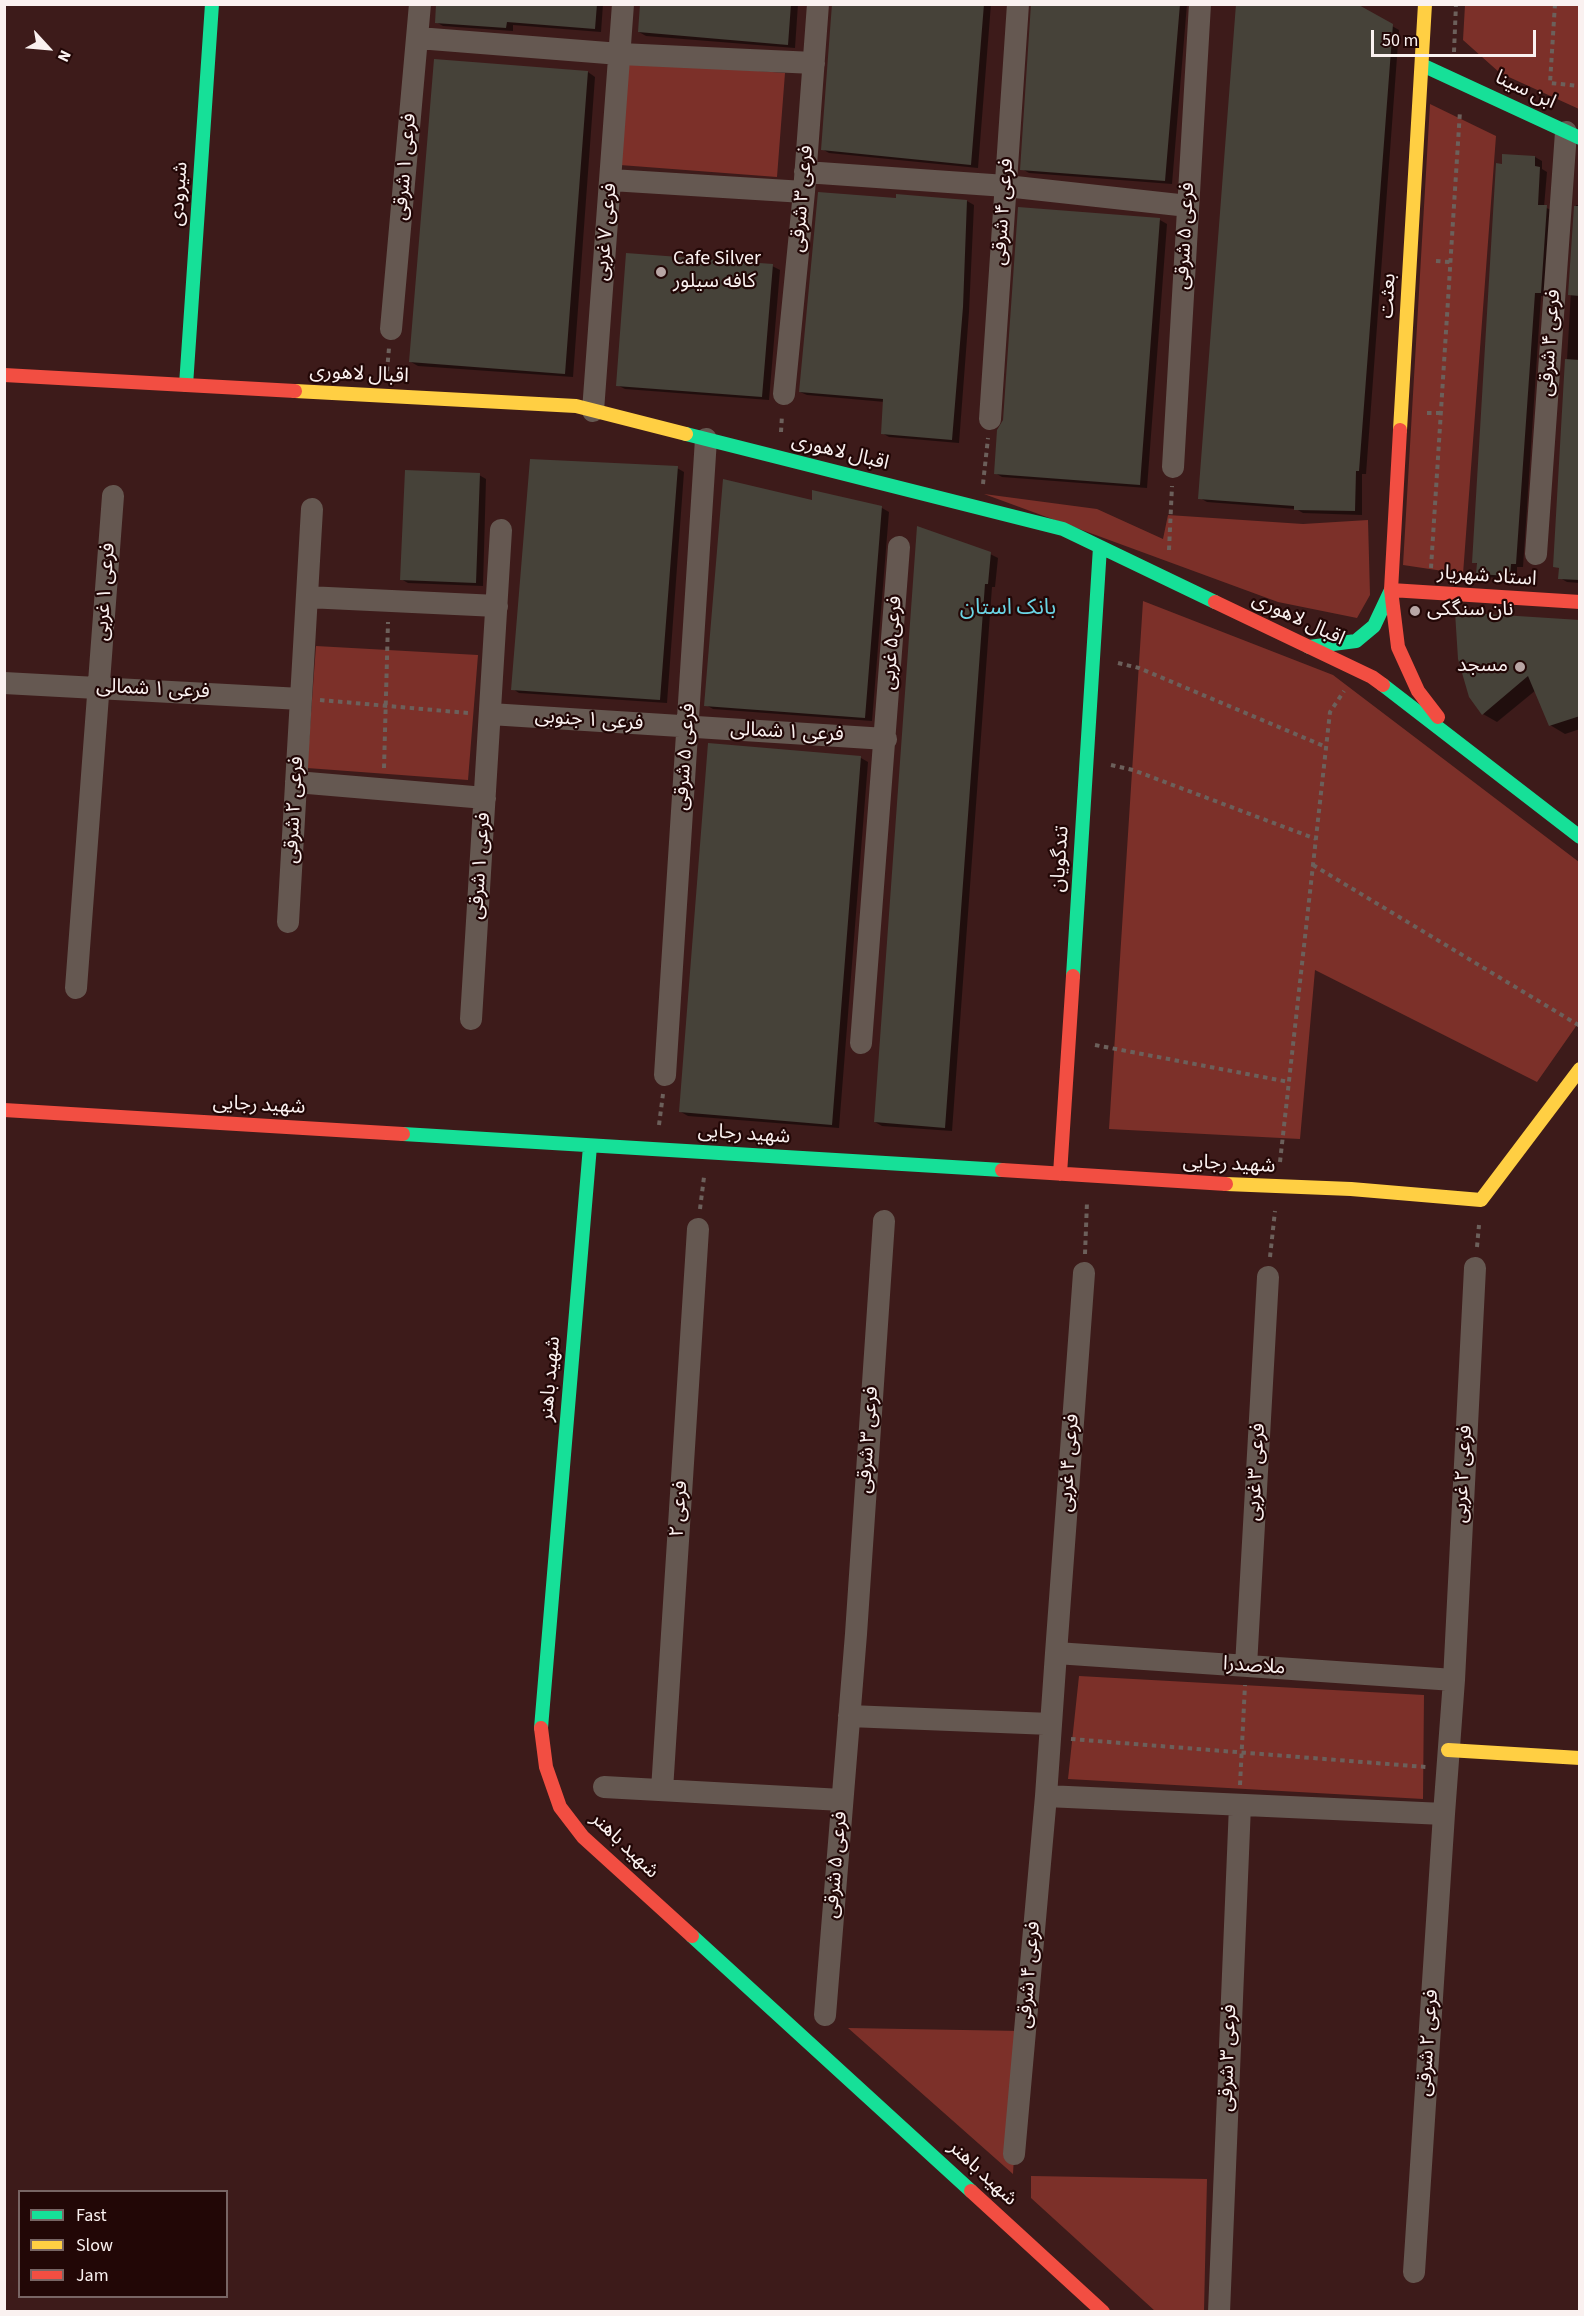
<!DOCTYPE html>
<html>
<head>
<meta charset="utf-8">
<style>
	body { margin:0 }
	#map { position:relative; width:1584px; height:2316px; overflow:hidden; background:#3d1b1a; font-family:"Source Sans 3",sans-serif }
	canvas { display:block }
	.frame { position:absolute; inset:0; border:6px solid #faf1f0; pointer-events:none }
	.legend { position:absolute; left:18px; top:2190px; width:210px; height:108px; box-sizing:border-box; background:#220706; border:2px solid #786564; margin:0; padding:8px 10px; list-style:none; font-size:18px; color:#faf1f0 }
	.legend li { display:flex; align-items:center; gap:12px; height:30px }
	.legend b { width:30px; border:2px solid #786564 }
	.north { position:absolute; left:18px; top:18px; width:60px; height:60px; -webkit-text-stroke:4px #220706; paint-order:stroke; rotate:116deg; font-size:16px; font-weight:700; line-height:24px; text-align:center; color:#faf1f0 }
	.north::after { content:''; display:block; margin:auto; width:21px; height:27px; background:#faf1f0; clip-path:polygon(50% 0,100% 100%,50% 72%,0 100%) }
	.scale { position:absolute; left:1371px; top:30px; width:165px; height:27px; box-sizing:border-box; border:3px solid #faf1f0; border-top:0; padding-left:8px; font-size:18px; line-height:21px; white-space:nowrap; color:#faf1f0; -webkit-text-stroke:4px #220706; paint-order:stroke }
</style>
</head>
<body>
<div id="map">
<canvas width="1584" height="2316"></canvas>
<div class="frame"></div>
<ul class="legend">
<li><b style="height:8px;background:#16e098"></b>Fast</li>
<li><b style="height:8px;background:#ffcf43"></b>Slow</li>
<li><b style="height:8px;background:#f24e42"></b>Jam</li>
</ul>
<div class="north">N</div>
<div class="scale">50 m</div>
</div>
<script>
const ctx = document.querySelector('canvas').getContext('2d');
ctx.lineJoin = 'round';
function fillPath(path, color) {
  ctx.fillStyle = color;
  ctx.fill(path, 'evenodd');
}
function toPath(rows) {
  const path = new Path2D();
  for (const r of rows) {
    path.moveTo(r[0], r[1]);
    for (let i = 2; i < r.length; i += 2) path.lineTo(r[i], r[i + 1]);
  }
  return path;
}
function trace(path, color, width, dash) {
  ctx.strokeStyle = color;
  ctx.lineWidth = width;
  ctx.lineCap = dash ? 'butt' : 'round';
  ctx.setLineDash(dash || []);
  ctx.stroke(path);
}
function drawText(font, color, halo, rows, align = 'center') {
  ctx.font = font + ' "Source Sans 3","Noto Sans Arabic",sans-serif';
  ctx.lineWidth = 4.5;
  ctx.setLineDash([]);
  ctx.textBaseline = 'middle';
  ctx.strokeStyle = halo;
  ctx.fillStyle = color;
  for (const [text, x, y, turn = 0] of rows) {
    ctx.save();
    ctx.translate(x, y);
    ctx.rotate((+turn || 0) * Math.PI / 180);
    ctx.textAlign = isNaN(turn) ? turn : align;
    if (halo) ctx.strokeText(text, 0, 0);
    ctx.fillText(text, 0, 0);
    ctx.restore();
  }
}
fillPath(toPath([
	[1465,5,1579,5,1579,109,1500,73,1463,40],
	[628,61,785,73,777,177,620,165],
	[1430,104,1496,136,1463,574,1403,565],
	[984,494,1097,509,1163,539,1168,515,1303,524,1368,520,1370,595,1357,618,1278,602],
	[1143,601,1333,675,1579,862,1579,1022,1537,1082,1315,970,1300,1139,1109,1129],
	[316,646,478,655,468,780,307,768],
	[1079,1676,1424,1695,1423,1799,1068,1779],
	[848,2028,1021,2031,1013,2174],
	[1031,2176,1207,2179,1204,2311,1155,2311,1031,2198]
]), '#7c3029');
fillPath(toPath([
	[437,4,603,4,601,32,513,25,513,31,443,26,436,22],
	[641,4,798,4,795,48,646,36,639,32],
	[833,4,991,4,978,168,829,153,822,149],
	[1032,4,1187,4,1172,184,1029,173,1022,169],
	[1353,4,1399,30,1366,474,1362,474,1362,515,1303,513,1296,509,1207,502,1200,498],
	[588,72,595,77,573,377,418,366,411,362],
	[1504,156,1535,157,1542,161,1542,169,1547,172,1544,207,1554,211,1548,297,1541,296,1523,567,1517,567,1517,579,1485,577,1478,573,1478,564,1474,562],
	[1579,196,1580,196,1580,583,1567,582,1560,578,1560,569,1555,566,1576,205,1578,205],
	[967,201,974,205,969,312,959,443,889,437,882,433,885,402,807,395,800,392],
	[1160,220,1167,224,1147,488,1002,477,995,473],
	[772,266,780,270,769,400,625,389,617,385],
	[677,468,684,472,667,703,519,693,513,689],
	[479,475,486,479,483,586,408,583,401,579],
	[814,492,882,508,889,512,872,721,713,709,706,705,813,502],
	[990,554,998,558,995,587,992,587,952,1131,882,1126,875,1122],
	[1580,620,1580,729,1565,734,1550,725,1536,690,1497,722,1483,714],
	[709,745,861,758,868,762,839,1128,688,1116,681,1112]
]), '#0007');
fillPath(toPath([
	[436,4,597,4,595,29,507,22,506,28,435,23],
	[640,4,791,4,788,45,638,32],
	[832,4,984,4,971,165,821,150],
	[1031,4,1180,4,1165,181,1020,170],
	[1236,4,1357,4,1393,24,1359,471,1356,471,1355,511,1294,510,1294,506,1198,499],
	[434,59,588,71,565,374,409,362],
	[1502,154,1535,156,1535,166,1540,167,1538,205,1547,205,1541,293,1535,293,1516,564,1511,564,1510,576,1476,574,1477,563,1472,563,1496,163,1502,164],
	[818,192,896,198,896,194,967,200,963,307,952,440,881,434,883,399,799,392],
	[1574,206,1580,206,1580,296,1568,295],
	[1018,207,1160,218,1140,485,994,474,997,430,1003,420],
	[626,253,773,264,762,397,616,386],
	[1565,359,1580,360,1580,580,1558,579,1559,568,1553,567],
	[530,459,678,466,660,700,511,690],
	[405,470,480,473,476,583,400,580],
	[723,479,812,500,812,490,882,506,865,718,704,706],
	[917,526,991,552,988,584,985,584,945,1128,874,1122],
	[1455,612,1580,620,1580,716,1549,726,1528,676,1482,715,1469,697,1458,659],
	[708,743,861,756,832,1125,679,1112]
]), '#464239');
trace(toPath([
	[1555,4,1550,83,1580,86],
	[1454,52,1456,4],
	[1436,261,1450,262],
	[387,371,389,348],
	[1427,413,1441,413],
	[781,432,782,415],
	[983,484,988,438],
	[1169,550,1172,486],
	[1431,568,1460,111],
	[1118,663,1139,668,1326,747],
	[320,700,468,713],
	[1111,765,1133,770,1316,839],
	[384,768,388,622],
	[1313,865,1580,1026],
	[1095,1045,1289,1082],
	[659,1125,663,1094],
	[1280,1162,1330,712,1344,691],
	[700,1209,704,1177],
	[1477,1247,1479,1225],
	[1085,1254,1087,1202],
	[1270,1257,1275,1211],
	[1071,1739,1426,1767],
	[1240,1785,1245,1685]
]), '#6c605b', 4, [4.5, 4.5]);
trace(toPath([
	[418,38,620,54,814,63],
	[805,172,1006,186,1188,206],
	[611,180,804,192],
	[391,329,420,4],
	[784,394,804,192,818,4],
	[593,411,623,4],
	[990,419,1018,4],
	[1173,467,1200,4],
	[1536,554,1566,132],
	[307,597,497,606],
	[4,683,301,699],
	[490,714,886,739],
	[296,782,485,798],
	[288,922,312,509],
	[76,988,113,496],
	[471,1019,501,530],
	[861,1043,899,547],
	[665,1075,706,439],
	[1056,1653,1454,1680,1444,1814,1046,1796,1056,1653],
	[1056,1653,1084,1273],
	[1246,1666,1268,1277],
	[1454,1680,1475,1268],
	[849,1716,1051,1724],
	[604,1787,842,1800],
	[662,1790,698,1229],
	[825,2015,856,1634,884,1221],
	[1014,2154,1046,1796],
	[1414,2272,1444,1814],
	[1219,2312,1240,1805]
]), '#655851', 22);
trace(toPath([
	[1422,65,1580,138],
	[186,385,212,4],
	[686,434,1063,529,1215,602],
	[1309,647,1356,641,1374,626,1391,590],
	[1383,685,1580,837],
	[1073,976,1100,547],
	[403,1134,1002,1170],
	[541,1728,590,1146],
	[692,1936,971,2191]
]), '#16e098', 14);
trace(toPath([
	[295,391,576,406,686,434],
	[1400,430,1425,4],
	[1226,1184,1351,1189,1481,1200,1580,1069],
	[1448,1750,1580,1758]
]), '#ffcf43', 14);
trace(toPath([
	[4,375,295,391],
	[1400,430,1391,590,1398,647,1418,691,1438,717],
	[1391,590,1580,602],
	[1215,602,1372,677,1383,685],
	[4,1110,403,1134],
	[1002,1170,1226,1184],
	[1060,1174,1073,976],
	[541,1728,546,1767,560,1807,583,1837,692,1936],
	[971,2191,1103,2312]
]), '#f24e42', 14);
for (const [x, y, r, color] of [
	[661,272,6,"#b8a6a5"],
	[1415,611,6,"#b8a6a5"],
	[1520,667,6,"#b8a6a5"]
]) {
  const dot = new Path2D();
  dot.arc(x, y, r, 0, 2 * Math.PI);
  ctx.fillStyle = color;
  ctx.fill(dot);
  trace(dot, '#220706', 2);
}
drawText('20px', '#faf1f0', '#220706', [
	["ابن سینا",1525,91,25],
	["فرعی ۱ شرقی",406,167,-85],
	["شیرودی",180,194,-86],
	["فرعی ۳ شرقی",803,199,-85],
	["فرعی ۴ شرقی",1004,212,-86],
	["فرعی ۷ غربی",607,232,-85],
	["فرعی ۵ شرقی",1186,236,-87],
	["بعثت",1389,296,-87],
	["فرعی ۴ شرقی",1551,343,-86],
	["اقبال لاهوری",359,375,3],
	["اقبال لاهوری",840,453,14],
	["استاد شهریار",1487,577,4],
	["فرعی ۱ غربی",106,592,-86],
	["اقبال لاهوری",1298,620,25],
	["فرعی۵ غربی",893,643,-86],
	["فرعی ۱ شمالی",153,690,3],
	["فرعی ۱ جنوبی",589,721,4],
	["فرعی ۱ شمالی",787,733,3],
	["فرعی ۵ شرقی",686,757,-86],
	["فرعی ۲ شرقی",295,810,-87],
	["تندگویان",1061,859,-86],
	["فرعی ۱ شرقی",481,866,-86],
	["شهید رجایی",259,1106,3],
	["شهید رجایی",744,1135,4],
	["شهید رجایی",1229,1165,3],
	["شهید باهنر",551,1379,-85],
	["فرعی ۳ شرقی",869,1440,-86],
	["فرعی ۴ غربی",1070,1463,-86],
	["فرعی ۳ غربی",1257,1472,-87],
	["فرعی ۲ غربی",1464,1474,-87],
	["فرعی ۲",680,1509,-86],
	["ملاصدرا",1254,1667,4],
	["شهید باهنر",624,1846,44],
	["فرعی ۵ شرقی",837,1865,-85],
	["فرعی ۴ شرقی",1030,1975,-85],
	["فرعی ۲ شرقی",1429,2043,-86],
	["فرعی ۳ شرقی",1229,2058,-88],
	["شهید باهنر",982,2174,43]
]);
drawText('20px', '#faf1f0', '#220706', [
	["Cafe Silver",673,260],
	["کافه سیلور",673,283],
	["نان سنگکی",1427,611],
	["مسجد",1508,667,"right"]
], 'left');
drawText('22px', '#6ad4e4', '#220706', [
	["بانک استان",1008,609]
]);
</script>
</body>
</html>
